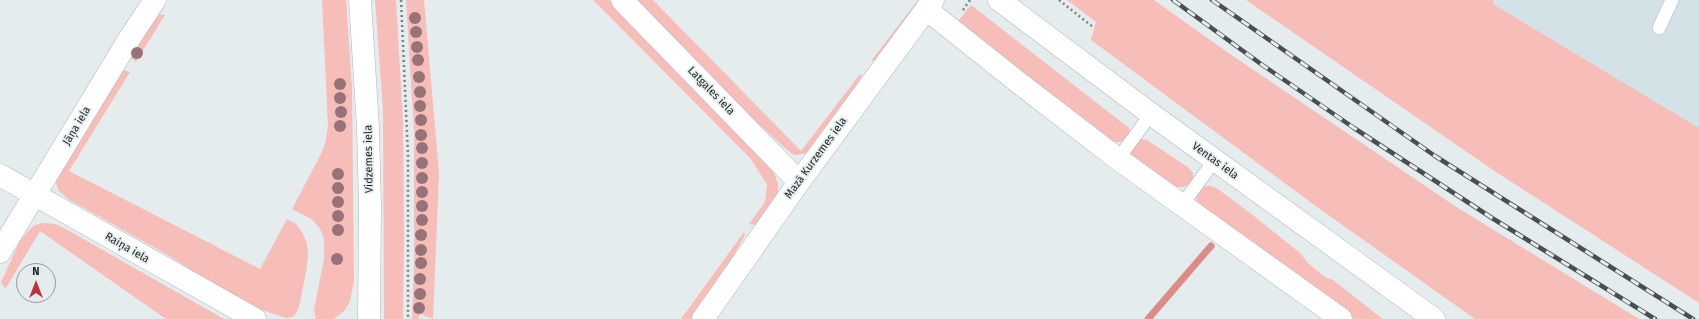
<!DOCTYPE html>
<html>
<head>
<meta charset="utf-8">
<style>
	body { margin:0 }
	#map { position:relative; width:1699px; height:319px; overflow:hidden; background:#e5ecee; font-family:"Fira Sans",sans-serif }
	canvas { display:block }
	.north { position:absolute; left:16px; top:263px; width:40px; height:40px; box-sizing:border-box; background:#e5ecee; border:1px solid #969b9c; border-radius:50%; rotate:0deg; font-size:11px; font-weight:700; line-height:16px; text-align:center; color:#1f2222 }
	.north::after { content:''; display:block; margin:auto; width:14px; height:18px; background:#c13238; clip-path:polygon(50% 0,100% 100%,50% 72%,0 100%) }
</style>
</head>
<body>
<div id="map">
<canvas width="1699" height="319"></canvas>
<div class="north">N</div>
</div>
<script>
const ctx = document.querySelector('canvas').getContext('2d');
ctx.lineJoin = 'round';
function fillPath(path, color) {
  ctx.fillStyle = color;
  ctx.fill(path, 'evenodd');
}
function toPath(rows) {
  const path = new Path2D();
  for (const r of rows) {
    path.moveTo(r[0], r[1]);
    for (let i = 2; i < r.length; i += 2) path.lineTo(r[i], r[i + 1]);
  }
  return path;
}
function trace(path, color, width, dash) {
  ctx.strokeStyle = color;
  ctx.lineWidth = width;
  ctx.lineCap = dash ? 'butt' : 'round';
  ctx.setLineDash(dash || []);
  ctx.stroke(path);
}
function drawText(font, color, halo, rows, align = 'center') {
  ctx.font = font + ' "Fira Sans",sans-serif';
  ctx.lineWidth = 3.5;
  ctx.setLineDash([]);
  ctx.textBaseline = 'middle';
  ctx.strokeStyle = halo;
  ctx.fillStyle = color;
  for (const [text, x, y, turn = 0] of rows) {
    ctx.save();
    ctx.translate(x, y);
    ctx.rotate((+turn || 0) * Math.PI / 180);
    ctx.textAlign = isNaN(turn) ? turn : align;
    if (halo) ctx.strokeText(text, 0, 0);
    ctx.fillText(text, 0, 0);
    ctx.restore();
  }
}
fillPath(toPath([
	[1495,0,1699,0,1699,128,1493,4]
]), '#d2e2e7');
fillPath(toPath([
	[322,0,346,0,352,87,354,280,350,301,345,310,334,319,316,319,314,310,324,259,324,238,320,229,313,220,292,209,320,156,325,144,328,127],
	[375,0,396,0,403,122,404,233,403,319,384,319,383,110],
	[406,0,424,0,438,161,439,173,433,319,420,314,418,319,412,319,414,259,414,132],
	[593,0,609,0,612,3,773,170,778,184,778,192,776,200,756,225,749,224,765,202,767,184,750,158],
	[637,0,653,0,801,151,860,74,862,77,807,153,796,155,792,154,720,90],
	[918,0,924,0,877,60,871,61],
	[1067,0,1154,0,1227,52,1458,208,1639,319,1475,319,1317,207,1091,40,1096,22],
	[1246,0,1494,0,1493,4,1699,128,1699,303,1493,170],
	[971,5,1129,128,1130,132,1129,135,1121,142,1114,142,1005,62,958,21],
	[159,14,165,15,136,62,131,58,130,54],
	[121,69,130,72,69,171,260,269,287,219,296,224,302,232,307,243,308,256,306,272,299,307,296,314,292,317,286,318,262,310,230,294,166,254,68,199,58,190,56,182,58,172],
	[1139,138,1147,140,1189,168,1193,173,1193,178,1189,184,1184,187,1176,187,1133,158,1130,153],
	[1206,186,1211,186,1218,189,1254,216,1300,253,1308,263,1325,277,1333,280,1383,319,1355,319,1199,208,1196,202,1197,194,1200,188],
	[43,223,55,224,64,228,224,319,166,319,40,231,6,288,3,286,1,282,20,241,29,230,35,225],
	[744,232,745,235,729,264,692,319,681,319]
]), '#f7bdb9');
trace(toPath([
	[1148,319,1211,246]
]), '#dc8b86', 7);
const lane = toPath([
	[1659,28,1672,0],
	[1118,159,1151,114],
	[1181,206,1215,160]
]);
const street = toPath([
	[622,0,799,182],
	[926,9,1019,83,1118,159,1341,319],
	[0,252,131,36,155,0],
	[703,319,799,182,933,0]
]);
const secondary = toPath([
	[0,175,255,319]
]);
const primary = toPath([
	[360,0,368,128,370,206,369,319]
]);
const highway = toPath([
	[999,0,1151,114,1434,319]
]);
trace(lane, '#afb6b8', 14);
trace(street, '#afb6b8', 23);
trace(secondary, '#afb6b8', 23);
trace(primary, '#afb6b8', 23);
trace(highway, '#afb6b8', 23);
trace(toPath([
	[401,0,408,155,408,319],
	[1059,0,1093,27],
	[963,10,970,0]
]), '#7a7f80', 2.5, [2, 3]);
trace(lane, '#fff', 13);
trace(street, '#fff', 22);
trace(secondary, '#fff', 22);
trace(primary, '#fff', 22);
trace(highway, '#fff', 22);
const rail = toPath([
	[1173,0,1261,64,1354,128,1492,218,1655,319],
	[1212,0,1435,156,1693,319]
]);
trace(rail, '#4a4e4f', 4.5);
trace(rail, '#e5ecee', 3, [9]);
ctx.fillStyle = '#977276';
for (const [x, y] of [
	[415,18],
	[416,32],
	[417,47],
	[137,53],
	[418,60],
	[419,77],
	[340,84],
	[420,92],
	[340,98],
	[420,106],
	[341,112],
	[421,120],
	[340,126],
	[421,135],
	[422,148],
	[422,163],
	[338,174],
	[422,178],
	[338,188],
	[422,192],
	[338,202],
	[422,206],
	[338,216],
	[422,220],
	[338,230],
	[421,235],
	[421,250],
	[337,259],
	[421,263],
	[420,279],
	[420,294],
	[419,308]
]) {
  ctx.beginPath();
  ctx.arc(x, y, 6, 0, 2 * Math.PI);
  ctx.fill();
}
drawText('11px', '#1f2222', '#e5ecee', [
	["Latgales iela",711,91,46],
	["Jāņa iela",77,126,-59],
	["Mazā Kurzemes iela",816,158,-54],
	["Vidzemes iela",369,159,-91],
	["Ventas iela",1215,161,36],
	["Raiņa iela",127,248,30]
]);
</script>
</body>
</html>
